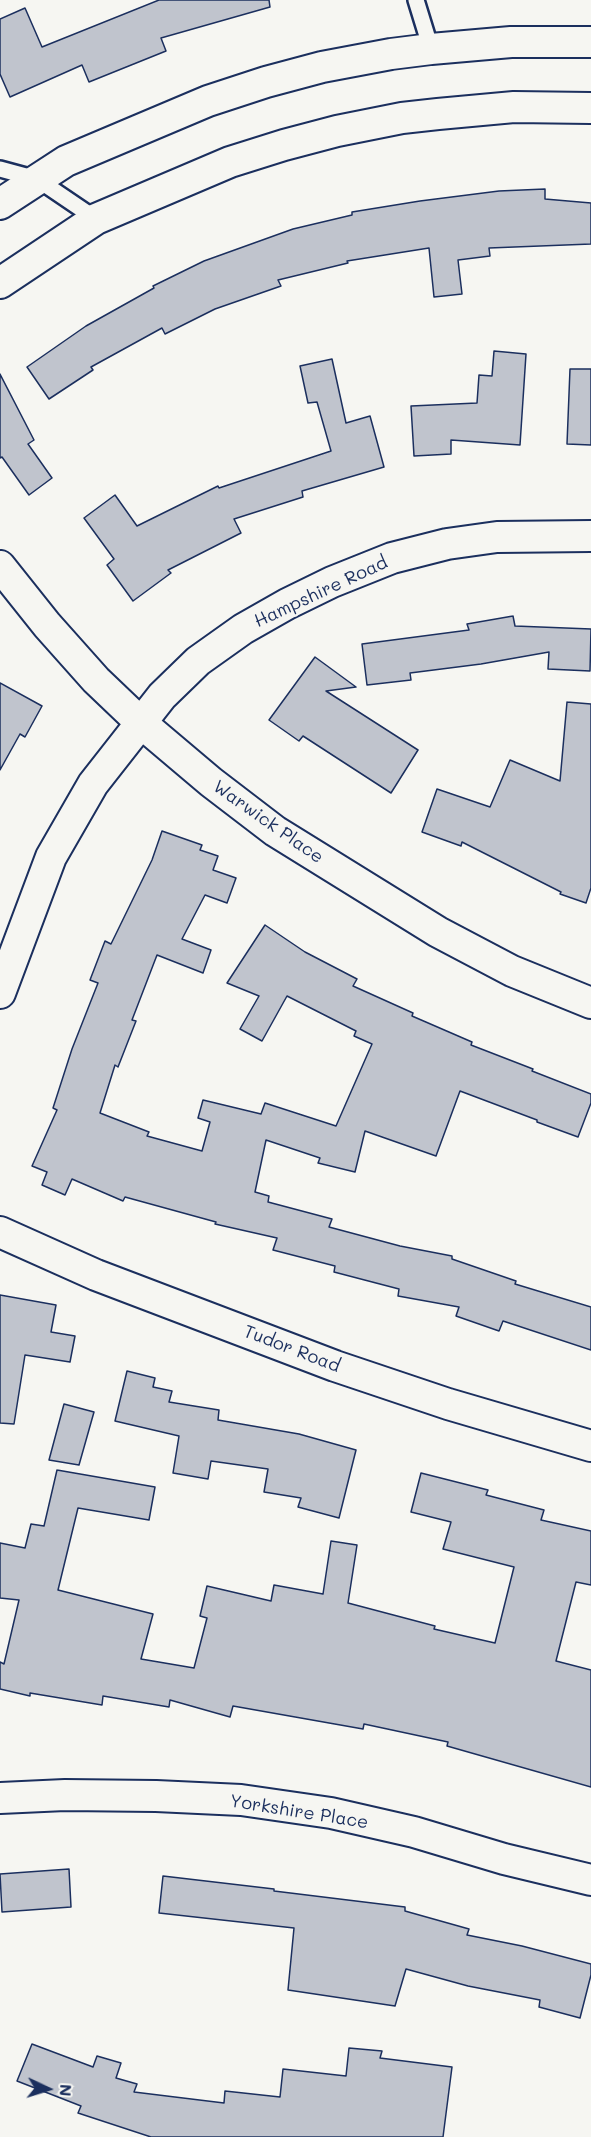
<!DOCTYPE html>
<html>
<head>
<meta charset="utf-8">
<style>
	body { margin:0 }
	#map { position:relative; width:591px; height:2137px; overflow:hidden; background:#f6f6f2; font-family:Mali,sans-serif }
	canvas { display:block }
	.north { position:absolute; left:18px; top:2059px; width:60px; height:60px; -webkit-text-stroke:4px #f6f6f2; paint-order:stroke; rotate:94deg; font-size:16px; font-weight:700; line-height:24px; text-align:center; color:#1b2f5e }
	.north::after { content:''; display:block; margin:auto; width:21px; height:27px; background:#1b2f5e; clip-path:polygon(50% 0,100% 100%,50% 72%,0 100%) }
</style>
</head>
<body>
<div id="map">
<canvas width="591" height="2137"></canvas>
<div class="north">N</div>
</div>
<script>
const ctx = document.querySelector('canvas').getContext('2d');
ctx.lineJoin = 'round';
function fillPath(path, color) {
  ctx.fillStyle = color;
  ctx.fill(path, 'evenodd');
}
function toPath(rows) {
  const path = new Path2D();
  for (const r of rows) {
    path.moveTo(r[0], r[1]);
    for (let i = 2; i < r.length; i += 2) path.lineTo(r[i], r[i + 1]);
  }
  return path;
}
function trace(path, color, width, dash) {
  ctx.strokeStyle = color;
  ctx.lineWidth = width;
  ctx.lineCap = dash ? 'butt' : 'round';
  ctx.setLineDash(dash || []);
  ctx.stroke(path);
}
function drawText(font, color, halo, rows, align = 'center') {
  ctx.font = font + ' Mali,sans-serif';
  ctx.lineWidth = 4.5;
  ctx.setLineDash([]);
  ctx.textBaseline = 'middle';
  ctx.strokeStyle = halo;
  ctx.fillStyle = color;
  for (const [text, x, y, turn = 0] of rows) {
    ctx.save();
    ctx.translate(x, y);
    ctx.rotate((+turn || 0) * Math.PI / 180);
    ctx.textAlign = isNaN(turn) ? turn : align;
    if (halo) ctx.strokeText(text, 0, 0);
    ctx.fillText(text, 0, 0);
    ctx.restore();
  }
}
const building = toPath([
	[159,0,269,0,270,7,161,38,166,51,89,82,82,65,10,97,0,74,0,19,25,8,42,47,159,0],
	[545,189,545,199,591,203,591,244,489,248,490,256,458,260,462,294,434,297,429,248,347,261,348,263,278,280,281,286,215,309,165,334,162,328,91,367,93,370,49,399,27,367,86,326,154,288,153,286,204,261,293,229,352,215,352,212,420,201,499,191,545,189],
	[494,351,526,354,520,445,451,440,451,454,414,456,411,406,477,403,479,375,492,376,494,351],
	[332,359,346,423,370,416,384,467,302,491,303,497,234,519,241,533,168,570,171,573,133,601,107,565,114,559,84,518,115,495,137,526,218,486,219,488,331,451,317,402,308,403,300,366,332,359],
	[570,369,591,369,591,445,567,444,570,369],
	[0,374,34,440,28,444,52,478,29,495,2,457,0,458,0,374],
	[513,616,515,626,591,629,590,671,548,669,549,652,481,664,410,673,411,680,367,685,362,644,469,630,467,624,513,616],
	[315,657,356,687,326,691,418,750,391,793,303,736,299,741,269,720,315,657],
	[0,683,42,706,25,737,20,734,0,770,0,683],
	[567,702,591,704,591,888,586,903,560,894,561,892,462,842,461,846,422,832,437,789,490,807,510,760,560,781,567,702],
	[162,831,202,845,200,850,218,856,213,870,236,878,227,903,205,895,182,939,211,950,203,973,157,955,132,1020,136,1021,118,1067,115,1065,100,1113,149,1132,147,1136,202,1151,210,1122,198,1118,203,1100,261,1114,265,1103,336,1126,372,1044,354,1036,356,1031,287,996,262,1041,240,1029,259,996,227,983,265,925,305,952,357,979,353,986,413,1013,412,1016,472,1042,471,1045,533,1069,532,1071,591,1094,591,1103,578,1137,537,1122,537,1120,460,1091,436,1156,365,1131,355,1172,318,1163,320,1158,266,1140,255,1192,269,1196,268,1202,332,1219,329,1227,400,1246,452,1256,452,1259,516,1281,515,1284,591,1307,591,1350,503,1321,499,1331,456,1316,459,1307,398,1296,399,1289,334,1272,335,1266,273,1250,277,1238,215,1224,216,1222,125,1197,123,1201,72,1179,65,1195,42,1185,47,1172,32,1166,57,1110,53,1108,72,1049,98,983,90,980,105,941,111,944,152,860,162,831],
	[0,1295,56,1305,51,1332,75,1336,70,1362,25,1355,14,1424,0,1423,0,1295],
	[127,1371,155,1378,153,1387,172,1391,169,1402,219,1410,218,1420,299,1434,356,1450,339,1518,298,1507,301,1498,264,1492,268,1469,211,1461,208,1479,173,1473,179,1436,115,1421,127,1371],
	[64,1404,94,1412,79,1465,49,1460,64,1404],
	[57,1470,155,1487,149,1520,78,1508,58,1590,153,1614,141,1659,194,1668,207,1618,200,1616,207,1586,271,1601,274,1585,323,1594,331,1541,357,1545,348,1603,435,1626,434,1629,495,1643,514,1567,443,1549,451,1522,411,1512,421,1473,488,1490,486,1495,544,1510,541,1520,591,1531,591,1585,576,1582,556,1661,591,1670,591,1787,447,1746,448,1742,364,1724,363,1729,233,1706,230,1717,170,1700,169,1707,103,1696,102,1705,30,1693,30,1696,0,1689,0,1662,4,1664,19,1600,0,1598,0,1543,25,1548,31,1524,44,1526,57,1470],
	[69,1869,71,1907,2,1912,0,1874,69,1869],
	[163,1876,274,1889,274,1891,405,1907,405,1911,469,1929,467,1935,522,1946,591,1964,591,1975,580,2018,539,2007,540,2000,468,1986,406,1969,395,2006,288,1990,294,1928,159,1913,163,1876],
	[32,2044,93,2067,97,2056,121,2063,116,2078,137,2084,134,2092,224,2103,225,2091,280,2097,283,2069,346,2076,349,2048,382,2051,380,2058,452,2067,443,2137,151,2137,78,2113,81,2106,17,2081,32,2044]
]);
fillPath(building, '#c0c4cd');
trace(building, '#1b2f5e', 1.5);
const service = toPath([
	[416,0,431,49],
	[0,169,37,179,96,219]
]);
const minor = toPath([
	[0,204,66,161,208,101,266,82,322,67,391,54,431,49,511,42,591,42],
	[0,283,96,219,230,162,284,145,337,131,402,118,438,114,514,107,591,108],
	[0,566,47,625,96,680,140,722,211,782,275,831,438,932,512,971,591,1003],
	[0,993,51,857,93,784,162,696,198,661,243,629,287,604,332,582,392,558,447,544,497,537,591,536],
	[0,1232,96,1275,335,1366,448,1404,591,1446],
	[0,1798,65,1795,156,1796,241,1800,331,1813,414,1832,504,1859,591,1880]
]);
trace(service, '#1b2f5e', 20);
trace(minor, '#1b2f5e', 34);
trace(service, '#f6f6f2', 15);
trace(minor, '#f6f6f2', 30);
drawText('18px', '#1b2f5e', '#f6f6f2', [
	["Hampshire Road",321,592,-25],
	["Warwick Place",268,822,35],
	["Tudor Road",292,1349,21],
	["Yorkshire Place",299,1812,9]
]);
</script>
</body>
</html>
